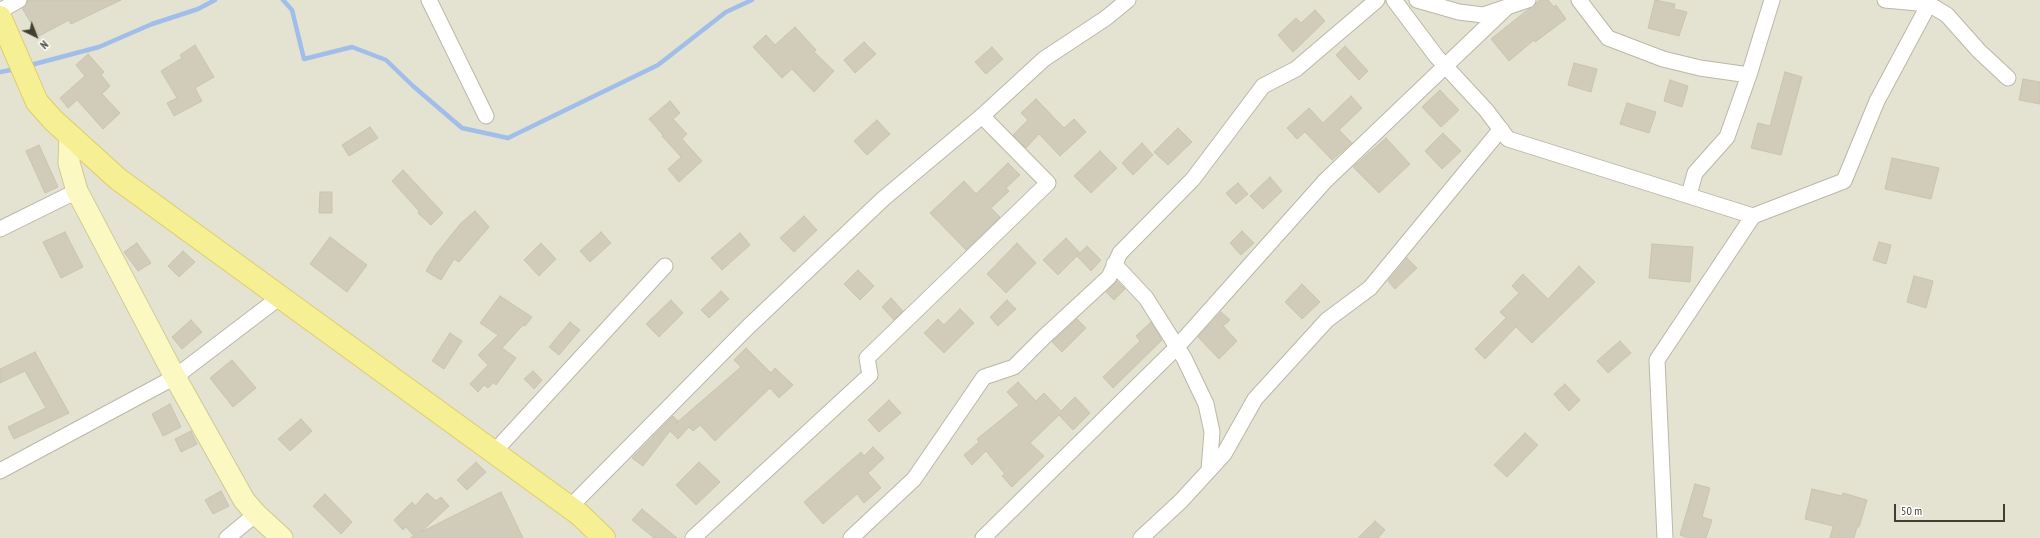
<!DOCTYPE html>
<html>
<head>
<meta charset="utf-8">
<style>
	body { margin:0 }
	#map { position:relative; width:2040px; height:538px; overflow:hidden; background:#f0efe3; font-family:"PT Sans Narrow",sans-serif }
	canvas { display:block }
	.north { position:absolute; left:16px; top:16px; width:40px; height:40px; -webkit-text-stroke:3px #fff; paint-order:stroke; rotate:137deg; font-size:11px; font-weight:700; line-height:16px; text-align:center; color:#413f34 }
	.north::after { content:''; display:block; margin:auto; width:14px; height:18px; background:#413f34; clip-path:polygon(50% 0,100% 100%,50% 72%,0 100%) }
	.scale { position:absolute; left:1894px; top:504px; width:111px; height:18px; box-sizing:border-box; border:2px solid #413f34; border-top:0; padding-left:5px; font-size:12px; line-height:14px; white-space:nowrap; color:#413f34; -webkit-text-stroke:3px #fff; paint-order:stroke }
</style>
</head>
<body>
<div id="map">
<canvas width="2040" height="538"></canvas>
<div class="north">N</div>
<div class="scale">50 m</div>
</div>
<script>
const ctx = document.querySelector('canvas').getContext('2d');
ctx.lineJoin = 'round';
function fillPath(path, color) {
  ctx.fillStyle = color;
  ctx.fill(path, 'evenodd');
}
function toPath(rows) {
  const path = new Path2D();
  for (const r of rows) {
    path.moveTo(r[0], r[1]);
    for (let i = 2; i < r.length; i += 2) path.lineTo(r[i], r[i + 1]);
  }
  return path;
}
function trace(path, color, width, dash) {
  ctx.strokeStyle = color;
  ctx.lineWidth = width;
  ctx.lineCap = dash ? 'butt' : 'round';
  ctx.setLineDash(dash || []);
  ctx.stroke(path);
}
fillPath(toPath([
	[0,0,2040,0,2040,538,0,538]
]), '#e4e2d1');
trace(toPath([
	[283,0,292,10,304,59,352,47,386,60,413,86,462,128,508,138,658,65,726,12,752,0],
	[27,66,99,47,152,24,198,9,215,0],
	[0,72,16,69]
]), '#a1beea', 4.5);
const building = toPath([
	[28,0,121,0,71,24,69,20,39,36,22,8,27,5,28,0],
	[1540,0,1548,0,1554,7,1556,5,1566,19,1535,42,1534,40,1509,61,1491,39,1540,0],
	[1655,0,1675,4,1674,9,1687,12,1679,36,1648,28,1655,0],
	[1315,10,1325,21,1293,52,1278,35,1296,18,1301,23,1315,10],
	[795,27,816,50,814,52,834,71,814,92,792,69,782,78,753,47,766,35,775,45,795,27],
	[864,42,876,54,855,73,844,60,864,42],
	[195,45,214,77,195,88,202,101,174,116,167,103,177,98,161,71,182,58,180,55,195,45],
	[1345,46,1368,71,1359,80,1336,55,1345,46],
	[992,47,1003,59,986,74,975,62,992,47],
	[88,54,104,72,101,75,110,86,102,94,120,113,103,129,77,100,68,108,60,98,85,76,76,65,88,54],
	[1574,63,1597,69,1591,92,1568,85,1574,63],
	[1785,72,1802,77,1781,155,1751,148,1758,123,1770,126,1785,72],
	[2023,79,2040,82,2040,104,2019,100,2023,79],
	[1670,80,1688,86,1682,107,1664,101,1670,80],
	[1440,90,1459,110,1441,127,1422,107,1440,90],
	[1351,96,1362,108,1339,130,1352,143,1332,160,1305,132,1297,139,1287,128,1309,108,1323,123,1351,96],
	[1036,99,1064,128,1074,119,1086,132,1060,156,1039,134,1026,148,1013,135,1028,120,1021,113,1036,99],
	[670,101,680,113,673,119,687,134,682,139,702,161,679,182,668,169,681,157,662,136,663,135,649,119,670,101],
	[1627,103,1656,112,1649,133,1620,124,1627,103],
	[877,120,890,134,867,155,854,141,877,120],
	[370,127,378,138,349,156,342,145,370,127],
	[1178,128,1192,142,1168,165,1154,152,1178,128],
	[1443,133,1461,151,1442,169,1425,151,1443,133],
	[1386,138,1410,164,1379,193,1353,167,1386,138],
	[1142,143,1153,155,1133,175,1122,163,1142,143],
	[39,145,58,187,45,193,26,151,39,145],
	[1100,151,1117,168,1091,193,1074,176,1100,151],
	[1892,158,1939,168,1931,199,1885,189,1892,158],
	[1008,163,1020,175,1006,188,1009,191,991,208,1000,217,966,250,930,213,964,181,976,194,1008,163],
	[403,170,443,213,431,225,418,213,419,211,392,181,403,170],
	[1270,177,1282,191,1263,209,1250,196,1270,177],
	[1238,183,1248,194,1236,204,1226,193,1238,183],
	[320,192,332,192,332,213,319,213,320,192],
	[475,211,489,227,459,262,454,259,441,280,426,271,436,254,461,223,475,211],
	[804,216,817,230,794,252,780,238,804,216],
	[1242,231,1254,243,1241,255,1230,243,1242,231],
	[65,232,83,267,61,278,43,242,65,232],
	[601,232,611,243,590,262,580,251,601,232],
	[740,233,750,245,722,270,711,258,740,233],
	[330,237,367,265,347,292,310,264,330,237],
	[1066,238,1080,253,1058,275,1043,260,1066,238],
	[1879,242,1891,245,1886,264,1873,260,1879,242],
	[137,243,151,263,138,271,124,252,137,243],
	[541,243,556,259,539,276,524,260,541,243],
	[1017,243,1036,263,1006,293,987,274,1017,243],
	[1652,244,1693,247,1690,282,1649,278,1652,244],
	[1087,246,1101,260,1091,271,1077,256,1087,246],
	[183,251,195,262,179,277,168,266,183,251],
	[1407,258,1417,268,1395,289,1388,281,1407,258],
	[1579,266,1595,282,1532,343,1516,327,1485,359,1475,349,1506,318,1500,312,1519,293,1512,286,1523,274,1548,299,1579,266],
	[858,270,874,286,860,300,844,284,858,270],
	[1914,276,1933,281,1926,308,1907,302,1914,276],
	[1117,281,1125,289,1114,300,1106,292,1117,281],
	[1302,284,1320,302,1302,319,1285,302,1302,284],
	[721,291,729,299,709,318,701,310,721,291],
	[500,296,532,317,525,326,523,325,502,348,516,358,496,385,494,382,488,388,484,385,478,392,470,384,488,365,478,355,498,335,480,323,500,296],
	[891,298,903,311,894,320,882,307,891,298],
	[671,300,683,313,659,337,646,324,671,300],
	[1007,300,1016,309,998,326,990,317,1007,300],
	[960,309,974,323,944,353,924,333,938,319,944,325,960,309],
	[1221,312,1230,320,1223,326,1237,341,1219,359,1198,337,1221,312],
	[1077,319,1086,328,1062,352,1052,342,1077,319],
	[191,320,202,332,182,349,172,337,191,320],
	[570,322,580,330,559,355,549,347,570,322],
	[1151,322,1162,340,1113,388,1103,377,1140,341,1136,336,1151,322],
	[450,333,462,341,444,369,432,361,450,333],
	[1620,341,1631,353,1608,373,1597,361,1620,341],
	[746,348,771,373,775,368,793,385,779,398,770,388,715,441,700,425,693,431,689,427,678,439,670,431,643,466,632,458,673,416,678,421,674,425,741,367,734,360,746,348],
	[35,352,69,413,14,439,8,427,46,408,25,371,0,383,0,369,35,352],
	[232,360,256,388,233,407,210,378,232,360],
	[533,371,542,380,534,389,524,379,533,371],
	[1018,382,1036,401,1044,393,1061,411,1075,397,1090,413,1073,430,1059,415,1030,443,1044,456,1012,487,1002,476,1005,474,986,451,972,465,964,455,979,442,977,439,1019,405,1007,392,1018,382],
	[1565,384,1580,400,1569,411,1554,394,1565,384],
	[889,400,901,413,879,432,868,420,889,400],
	[170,404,181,427,163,436,152,414,170,404],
	[301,419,312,431,290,451,278,439,301,419],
	[191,431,197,444,181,452,175,439,191,431],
	[1525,433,1538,445,1507,477,1494,465,1525,433],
	[873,447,884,458,868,473,881,488,864,503,857,494,823,524,804,502,861,452,864,456,873,447],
	[476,462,486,472,467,490,457,480,476,462],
	[699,462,720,482,696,505,676,485,699,462],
	[1695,484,1710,488,1702,517,1712,520,1706,538,1688,538,1680,535,1695,484],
	[1812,489,1842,496,1843,493,1867,500,1859,527,1857,527,1854,538,1830,538,1833,526,1805,519,1812,489],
	[221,491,229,506,213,514,205,500,221,491],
	[501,492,523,538,410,538,414,536,406,527,403,530,394,520,412,502,415,506,427,493,436,501,441,497,449,506,421,532,501,492],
	[325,494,352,522,341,534,313,506,325,494],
	[642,509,677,538,654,538,632,520,642,509],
	[1375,521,1385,530,1378,538,1358,538,1375,521]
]);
fillPath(building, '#d1ccb9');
trace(building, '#cbc5ad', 1);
const street = toPath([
	[429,0,486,116],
	[1394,0,1436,56,1486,110,1508,139,1753,216,1844,181,1877,101,1929,4,1929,0],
	[1417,0,1459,12,1483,15,1528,0],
	[1579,0,1608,38,1663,59,1700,68,1749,75,1772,0],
	[1885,0,1929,4],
	[1922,0,1947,15,1979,51,2008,78],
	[0,11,19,0],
	[1689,195,1695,173,1727,137,1749,75],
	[0,229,77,191],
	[1114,264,1146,298,1184,358,1206,404,1212,432,1209,470],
	[494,452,665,266],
	[0,471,175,377,280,297],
	[570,507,748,327,883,199,982,116,1044,59,1106,18,1128,0],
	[227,538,256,514],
	[693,538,870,375,867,358,1048,183,982,116],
	[851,538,914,479,984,377,1014,367,1044,337,1109,277,1120,253,1193,179,1263,86,1296,69,1377,0],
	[983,538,1177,347,1325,181,1506,8],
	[1141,538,1181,501,1224,454,1255,399,1327,320,1370,288,1501,129],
	[1665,538,1657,360,1753,216]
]);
const secondary = toPath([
	[70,135,69,163,77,191,175,377,244,500,256,514,282,538]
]);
const primary = toPath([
	[0,17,37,102,53,120,118,179,579,514,604,538]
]);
trace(street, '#bbb8a6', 17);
trace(secondary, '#ceca95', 23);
trace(primary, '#dbcf66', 24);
trace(street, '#fff', 15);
trace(secondary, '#fbf8c2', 21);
trace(primary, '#f7ef94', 22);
</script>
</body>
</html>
